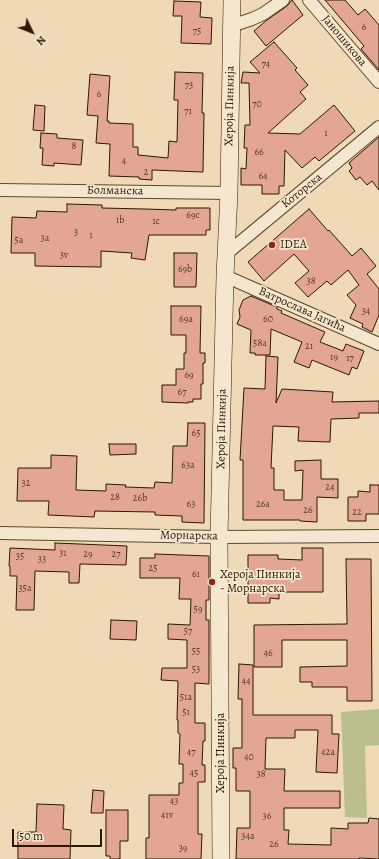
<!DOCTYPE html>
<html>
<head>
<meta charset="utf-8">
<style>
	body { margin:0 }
	#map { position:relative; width:379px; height:859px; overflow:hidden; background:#efd9b7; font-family:Alegreya,serif }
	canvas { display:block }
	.north { position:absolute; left:12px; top:12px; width:40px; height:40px; -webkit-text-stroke:3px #f5e6d0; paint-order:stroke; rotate:133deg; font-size:11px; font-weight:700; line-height:16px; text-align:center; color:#2b1801 }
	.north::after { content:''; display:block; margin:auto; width:14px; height:18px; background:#2b1801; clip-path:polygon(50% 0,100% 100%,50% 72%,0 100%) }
	.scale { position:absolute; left:12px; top:829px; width:90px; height:18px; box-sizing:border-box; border:2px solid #2b1801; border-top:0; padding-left:5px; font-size:12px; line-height:14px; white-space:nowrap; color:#2b1801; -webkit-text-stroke:3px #f5e6d0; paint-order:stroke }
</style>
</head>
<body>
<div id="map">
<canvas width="379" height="859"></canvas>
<div class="north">N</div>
<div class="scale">50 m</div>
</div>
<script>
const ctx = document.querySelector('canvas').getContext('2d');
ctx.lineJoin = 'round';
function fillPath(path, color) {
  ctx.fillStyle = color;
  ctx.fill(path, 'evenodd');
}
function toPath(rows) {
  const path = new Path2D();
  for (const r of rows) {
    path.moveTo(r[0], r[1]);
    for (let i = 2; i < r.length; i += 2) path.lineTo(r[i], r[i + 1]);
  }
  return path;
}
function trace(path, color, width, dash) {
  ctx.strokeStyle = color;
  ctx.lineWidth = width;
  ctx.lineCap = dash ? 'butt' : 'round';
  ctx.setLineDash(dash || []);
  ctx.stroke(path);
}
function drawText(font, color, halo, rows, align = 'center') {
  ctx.font = font + ' Alegreya,serif';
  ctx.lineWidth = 3.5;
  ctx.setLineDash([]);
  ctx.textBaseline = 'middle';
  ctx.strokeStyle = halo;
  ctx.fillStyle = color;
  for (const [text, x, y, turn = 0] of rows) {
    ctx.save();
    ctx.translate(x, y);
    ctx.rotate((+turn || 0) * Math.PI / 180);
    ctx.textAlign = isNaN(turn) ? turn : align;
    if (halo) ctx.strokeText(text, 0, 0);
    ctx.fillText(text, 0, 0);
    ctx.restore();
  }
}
fillPath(toPath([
	[379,709,379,745,365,746,367,818,345,817,341,712]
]), '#bbbf8d');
const building = toPath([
	[292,0,303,15,266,46,254,31,267,20,287,6,292,0],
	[325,0,345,0,358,15,365,9,379,25,379,70,361,49,364,46,325,0],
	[174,1,201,2,200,17,212,18,211,44,181,43,182,16,173,16,174,1],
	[274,42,297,68,295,70,308,85,300,92,306,99,268,133,300,134,334,105,355,131,319,161,315,157,302,168,285,150,284,186,279,186,279,194,262,194,262,185,241,185,241,168,246,169,247,148,244,148,245,125,250,125,249,83,241,83,243,72,260,73,250,62,274,42],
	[175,72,203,73,202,113,204,113,203,172,152,170,152,180,139,179,139,177,109,176,110,144,96,143,98,116,87,115,90,74,110,76,107,121,109,121,109,123,133,124,133,147,138,147,138,155,168,158,169,141,177,142,178,100,174,100,175,72],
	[35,105,45,106,44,131,33,130,35,105],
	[41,133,57,134,57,138,83,140,81,165,54,163,54,166,42,165,43,148,40,148,41,133],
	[379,137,379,190,372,181,367,185,360,177,356,180,349,171,352,168,349,163,379,137],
	[67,204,102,205,102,208,145,209,176,210,176,208,210,208,210,230,206,230,206,235,149,235,145,260,131,258,132,253,101,251,101,267,35,266,35,253,11,253,12,217,36,218,37,211,67,212,67,204],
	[309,209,328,231,329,230,352,256,361,248,376,266,367,274,379,289,379,315,372,332,362,327,363,324,350,318,356,305,347,295,359,285,348,270,331,285,327,281,308,297,295,283,309,271,294,254,264,281,248,262,309,209],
	[174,253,197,253,196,287,174,287,174,253],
	[251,296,277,307,277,309,282,311,281,313,325,332,320,342,343,351,346,344,364,351,357,369,352,367,349,375,312,360,309,368,294,362,302,342,271,329,270,355,255,355,255,353,250,353,251,330,237,324,240,317,239,310,243,300,251,296],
	[171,306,201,306,200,353,205,353,205,363,203,363,203,384,201,384,201,399,193,399,193,402,188,402,188,403,162,402,162,385,176,385,176,369,184,369,184,353,186,353,186,335,171,335,171,306],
	[266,356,278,357,276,403,282,389,333,392,332,402,379,401,379,413,359,413,359,418,331,419,330,442,298,441,299,427,273,426,271,468,274,468,274,490,284,490,284,500,302,500,303,470,295,471,295,461,321,460,321,479,338,479,338,498,317,497,317,522,300,521,300,520,243,520,243,460,240,460,244,388,265,389,266,356],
	[188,423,205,423,204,523,182,522,182,516,155,515,155,512,95,511,94,517,48,515,49,501,17,501,18,468,51,468,51,455,77,456,76,490,106,491,106,484,126,485,125,487,154,488,155,482,172,483,173,446,187,446,188,423],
	[109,444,136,444,136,454,110,455,109,444],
	[370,485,379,485,379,514,366,514,366,521,348,521,348,497,358,497,358,491,370,492,370,485],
	[55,543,127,546,126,565,80,564,79,583,69,583,69,572,35,571,34,610,16,610,17,576,10,576,10,566,9,566,10,548,55,550,55,543],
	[302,548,323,548,323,592,279,592,279,599,270,598,270,603,248,603,248,555,278,555,278,559,302,560,302,548],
	[155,554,209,556,209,600,206,600,206,620,209,620,209,684,195,683,195,723,205,723,205,741,203,741,202,765,205,765,205,782,198,782,198,834,202,834,201,859,146,859,146,838,149,838,149,795,179,795,179,783,183,783,183,764,179,764,180,734,178,733,178,720,177,720,178,681,161,680,162,668,187,668,187,640,168,639,168,624,190,625,191,599,179,599,180,578,140,578,140,558,155,558,155,554],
	[346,559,371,559,372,701,347,701,347,687,312,687,312,682,300,682,300,667,347,666,347,640,282,640,282,667,254,667,254,625,347,624,346,559],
	[111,620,137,621,136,640,110,639,111,620],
	[239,664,253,665,253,715,332,715,332,734,339,734,337,773,316,772,318,730,295,730,295,738,266,738,265,769,285,769,284,791,340,791,340,808,284,808,284,830,289,830,288,844,331,845,331,828,348,829,348,823,368,823,369,818,379,819,379,859,359,858,359,859,236,859,237,828,250,828,250,791,236,791,236,768,233,768,233,748,242,748,242,699,238,699,239,664],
	[93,790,104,791,103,813,91,813,93,790],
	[37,804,64,805,63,829,71,830,70,859,18,859,18,832,36,832,37,804],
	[106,810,128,810,128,841,120,841,120,859,110,859,110,856,106,856,106,810]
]);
fillPath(building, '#e3a693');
trace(building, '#2b1801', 1);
const street = toPath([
	[309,0,379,82],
	[231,26,252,19,263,14,283,0],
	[0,190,229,193],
	[226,254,379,127],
	[225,276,379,344],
	[0,533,219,537,379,536]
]);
const secondary = toPath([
	[221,859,219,537,225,276,229,193,232,0]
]);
trace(street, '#5c482e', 14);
trace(secondary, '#2b1801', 18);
trace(street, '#f5e6d0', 12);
trace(secondary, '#f5e6d0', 17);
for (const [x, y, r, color] of [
	[272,245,4,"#8f2418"],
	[212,582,4,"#8f2418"]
]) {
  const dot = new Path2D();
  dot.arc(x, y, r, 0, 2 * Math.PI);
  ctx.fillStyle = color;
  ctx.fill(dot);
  trace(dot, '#f5e6d0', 1.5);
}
drawText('10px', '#593c26', null, [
	["6",364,28],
	["75",197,32],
	["74",266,65],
	["73",189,86],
	["6",99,95],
	["70",257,105],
	["71",188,112],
	["1",326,134],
	["8",74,147],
	["66",259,153],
	["4",124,162],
	["2",146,173],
	["64",263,177],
	["69c",193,216],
	["1b",120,221],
	["1c",156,222],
	["3",76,233],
	["1",91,236],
	["3a",45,239],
	["5a",19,241],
	["3v",64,256],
	["69b",185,270],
	["38",311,282],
	["34",366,312],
	["69a",186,320],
	["60",268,320],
	["58a",260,344],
	["21",309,347],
	["19",334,358],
	["17",350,359],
	["69",189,376],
	["67",182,393],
	["65",196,434],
	["63a",188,466],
	["32",26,484],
	["24",330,488],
	["28",115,498],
	["26b",140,499],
	["63",191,505],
	["26a",263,505],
	["26",308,511],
	["22",357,513],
	["31",63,554],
	["29",88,555],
	["27",116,555],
	["35",20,557],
	["33",42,560],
	["25",153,569],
	["61",196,575],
	["35a",25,589],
	["59",198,610],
	["57",188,632],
	["55",196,652],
	["46",268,654],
	["53",196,670],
	["44",246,682],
	["51a",186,698],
	["51",186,713],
	["47",191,753],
	["42a",328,753],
	["40",249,758],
	["45",194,774],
	["38",261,775],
	["43",174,802],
	["41v",167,816],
	["36",267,817],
	["34a",248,837],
	["26",274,845],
	["39",183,849]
]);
drawText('12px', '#2b1801', '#f5e6d0', [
	["Јаношикова",344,41,50],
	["Хероја Пинкија",230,106,-89],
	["Болманска",115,191,1],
	["Которска",302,191,-39],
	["Ватрослава Јагића",302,310,24],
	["Хероја Пинкија",222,429,-89],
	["Морнарска",189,536,1],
	["Хероја Пинкија",221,753,-90]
]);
drawText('12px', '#2b1801', '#f5e6d0', [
	["IDEA",280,245],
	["Хероја Пинкија",220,575],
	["- Морнарска",220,589]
], 'left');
</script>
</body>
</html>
